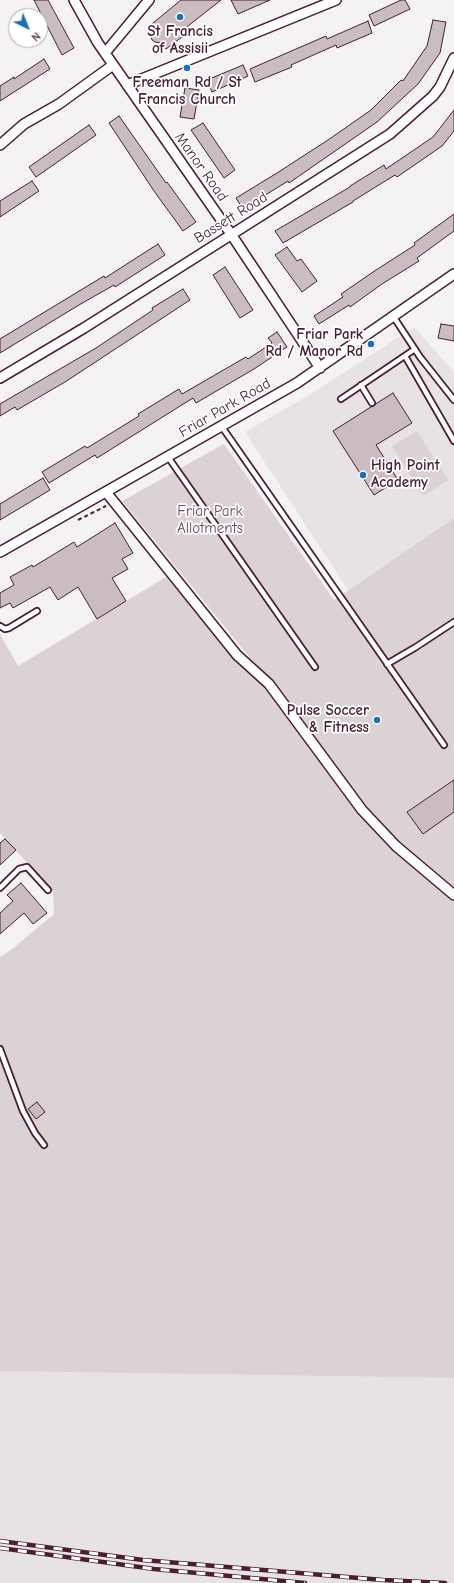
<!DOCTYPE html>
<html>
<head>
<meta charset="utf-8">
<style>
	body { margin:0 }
	#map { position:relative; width:454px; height:1583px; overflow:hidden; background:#f4f2f2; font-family:"Comic Neue",sans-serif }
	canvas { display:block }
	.north { position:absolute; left:8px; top:8px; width:40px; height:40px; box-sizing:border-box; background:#fff; border:1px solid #b7a5aa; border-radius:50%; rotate:137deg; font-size:11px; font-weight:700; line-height:16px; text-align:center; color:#4a1f2b }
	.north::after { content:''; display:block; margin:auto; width:14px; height:18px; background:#1f6fb2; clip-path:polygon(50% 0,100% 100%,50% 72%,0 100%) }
</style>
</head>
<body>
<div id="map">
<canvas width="454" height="1583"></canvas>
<div class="north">N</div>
</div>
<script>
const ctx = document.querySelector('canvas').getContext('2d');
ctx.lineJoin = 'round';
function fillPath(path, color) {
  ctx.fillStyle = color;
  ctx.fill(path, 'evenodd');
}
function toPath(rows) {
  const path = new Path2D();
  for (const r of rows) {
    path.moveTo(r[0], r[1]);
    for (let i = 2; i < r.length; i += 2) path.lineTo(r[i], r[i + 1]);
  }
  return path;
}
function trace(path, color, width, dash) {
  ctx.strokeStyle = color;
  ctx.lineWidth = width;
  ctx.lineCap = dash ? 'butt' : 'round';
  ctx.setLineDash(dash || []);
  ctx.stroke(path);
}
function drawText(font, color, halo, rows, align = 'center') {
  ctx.font = font + ' "Comic Neue",sans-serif';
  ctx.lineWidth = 3.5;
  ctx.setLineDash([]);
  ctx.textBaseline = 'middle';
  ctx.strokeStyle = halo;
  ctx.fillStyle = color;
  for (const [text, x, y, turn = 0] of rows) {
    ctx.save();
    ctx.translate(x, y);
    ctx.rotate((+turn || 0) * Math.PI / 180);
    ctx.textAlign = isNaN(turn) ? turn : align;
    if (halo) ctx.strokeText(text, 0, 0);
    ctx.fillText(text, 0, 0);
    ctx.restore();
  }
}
fillPath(toPath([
	[414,327,454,372,454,518,348,590,245,432,314,392],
	[0,1371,454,1378,454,1583,0,1583]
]), '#e7e2e3');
fillPath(toPath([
	[417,431,448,480,423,496,392,446],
	[224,444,334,600,454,518,454,892,397,843,363,807,263,671,251,659,122,501],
	[166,577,243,667,266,687,359,812,394,848,454,900,454,1378,0,1371,0,957,12,949,54,914,53,891,0,833,0,634,18,666]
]), '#dbd2d5');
const building = toPath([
	[34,0,48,0,74,48,62,55,34,0],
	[181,0,221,0,183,30,186,34,166,49,162,43,155,42,152,40,151,36,153,32,148,27,181,0],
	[231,0,270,0,238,14,231,0],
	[401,0,405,0,410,9,374,26,369,15,401,0],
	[433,20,446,22,440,53,418,84,377,122,289,183,288,181,243,209,236,198,277,173,328,140,371,110,401,80,403,81,427,46,433,20],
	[368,21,372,33,337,48,336,45,291,65,292,67,255,82,250,69,326,36,327,39,368,21],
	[44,59,50,69,0,101,0,86,14,77,14,79,44,59],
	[243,65,248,76,212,92,207,80,243,65],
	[185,88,199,90,194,119,180,117,185,88],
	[454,110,454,131,442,146,397,177,395,175,353,201,353,202,283,243,275,231,350,187,350,186,384,165,386,169,433,137,454,110],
	[119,116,166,183,167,182,196,222,183,231,154,191,109,123,119,116],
	[203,123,235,170,224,178,191,130,203,123],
	[89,125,96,135,36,177,29,167,89,125],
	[32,181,39,191,0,217,0,201,32,181],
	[454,214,454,231,417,258,419,261,382,284,350,307,349,305,319,324,314,316,343,297,341,294,376,270,415,245,414,243,454,214],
	[158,244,165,255,115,287,114,285,79,305,0,353,0,339,104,276,105,278,158,244],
	[287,247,297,261,301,259,317,281,302,292,275,255,287,247],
	[225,267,253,310,240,318,213,275,225,267],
	[183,289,190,300,65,382,17,410,15,407,0,416,0,404,96,348,153,310,152,308,183,289],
	[441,324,454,326,454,341,438,338,441,324],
	[277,332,287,347,254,369,196,403,193,398,97,458,95,455,49,483,42,472,85,446,87,448,139,416,138,414,179,389,182,394,246,357,248,359,272,343,268,338,277,332],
	[393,393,412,423,376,445,398,480,374,495,333,431,393,393],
	[43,478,50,490,0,520,0,504,43,478],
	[115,523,133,553,122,559,128,569,112,578,126,601,97,619,78,587,58,600,50,587,13,608,10,603,0,608,0,593,14,585,10,577,32,565,33,567,74,542,77,547,115,523],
	[454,780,454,812,423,834,407,812,454,780],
	[5,839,16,850,0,865,0,843,5,839],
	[21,883,47,913,33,924,24,913,0,934,0,913,13,901,7,895,21,883],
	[37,1102,45,1112,36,1119,28,1109,37,1102]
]);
fillPath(building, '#cabdc1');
trace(building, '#4a1f2b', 1);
const lane = toPath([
	[393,316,420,357,454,400],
	[405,356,454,441],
	[361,385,372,403],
	[341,399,415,349],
	[222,427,444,745],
	[168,457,315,667],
	[0,626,5,629,9,628,37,611],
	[387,664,416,647,454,622],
	[0,888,19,869,27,867,48,890],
	[0,1049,23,1111,35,1133,44,1145]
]);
const street = toPath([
	[74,0,98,43,231,234,320,368],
	[105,53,149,0],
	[127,85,336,0],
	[0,145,24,124,59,104,113,65],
	[0,378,84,328,390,134,433,96,440,87,454,58],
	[106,492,237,655,269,684,362,810,396,846,454,895],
	[0,552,297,383,454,274]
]);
trace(lane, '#4a1f2b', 8);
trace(street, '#4a1f2b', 12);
trace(toPath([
	[78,520,106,506]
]), '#4a1f2b', 2, [4, 3]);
trace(lane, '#fff', 4.5);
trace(street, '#fff', 9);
const rail = toPath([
	[0,1541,143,1560,383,1580,445,1583],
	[0,1548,154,1569,305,1583]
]);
trace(rail, '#4a1f2b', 4.5);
trace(rail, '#fff', 3, [9]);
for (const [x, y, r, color] of [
	[180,17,4,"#1f6fb2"],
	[187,68,4,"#1f6fb2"],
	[371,344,4,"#1f6fb2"],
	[363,475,4,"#1f6fb2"],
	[377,720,4,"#1f6fb2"]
]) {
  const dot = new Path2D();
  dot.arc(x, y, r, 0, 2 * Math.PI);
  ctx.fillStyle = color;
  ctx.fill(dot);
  trace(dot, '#fff', 1.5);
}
drawText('bold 15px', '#4a1f2b', '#fff', [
	["St Francis",180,32],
	["of Assisii",180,49],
	["Freeman Rd / St",187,83],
	["Francis Church",187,100],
	["Friar Park",363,335,"right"],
	["Rd / Manor Rd",363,352,"right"],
	["High Point",371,466,"left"],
	["Academy",371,483,"left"],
	["Pulse Soccer",369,711,"right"],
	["& Fitness",369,728,"right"]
]);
drawText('15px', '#4a1f2b', '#fff', [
	["Manor Road",201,167,55],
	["Bassett Road",231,218,-32],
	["Friar Park Road",225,408,-30]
]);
drawText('15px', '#6e4c56', '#fff', [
	["Friar Park",210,512],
	["Allotments",210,529]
]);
</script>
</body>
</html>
